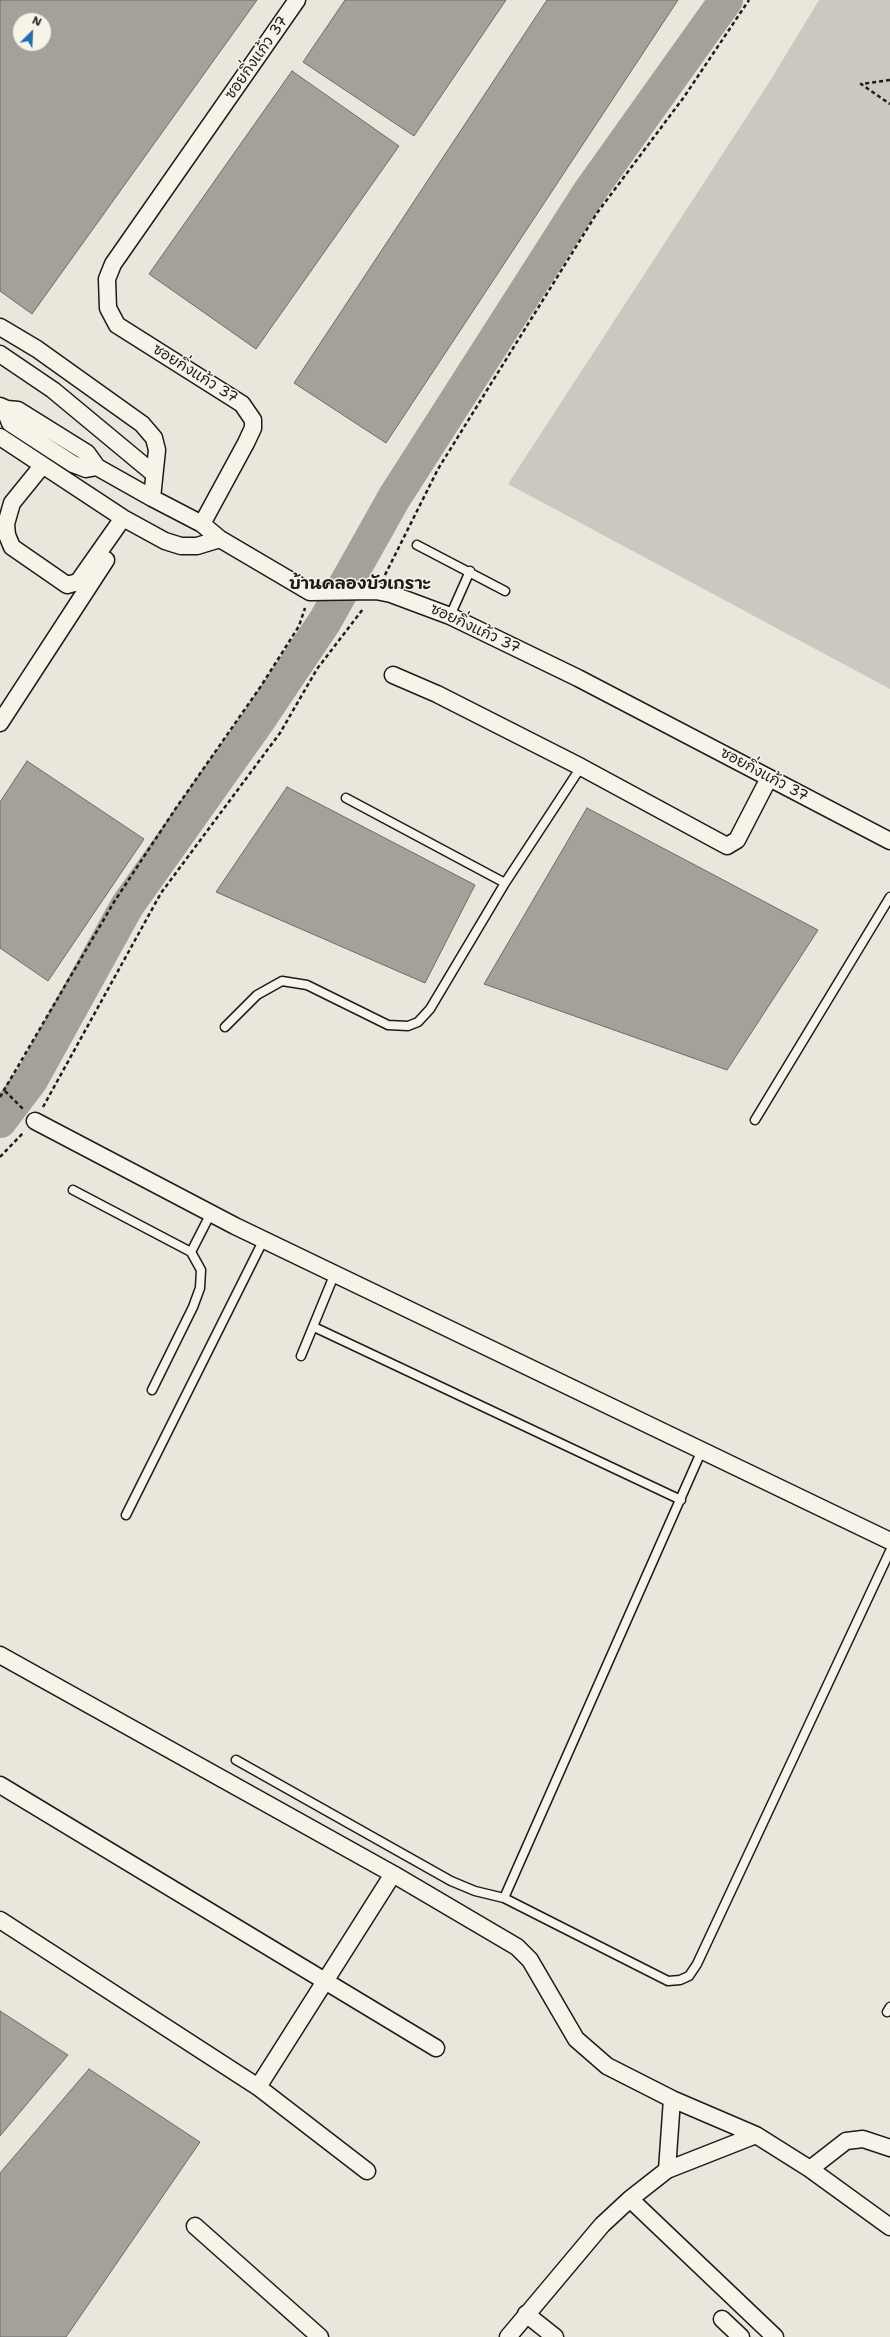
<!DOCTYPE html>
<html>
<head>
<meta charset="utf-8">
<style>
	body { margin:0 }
	#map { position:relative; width:890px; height:2337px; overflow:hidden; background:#eae6dc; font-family:"Shantell Sans",sans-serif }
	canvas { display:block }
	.north { position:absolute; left:12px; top:12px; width:40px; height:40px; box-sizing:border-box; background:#f7f3e8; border:1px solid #9f9d96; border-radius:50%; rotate:24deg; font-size:11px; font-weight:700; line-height:16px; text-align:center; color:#1c1c1c }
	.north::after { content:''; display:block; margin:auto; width:14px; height:18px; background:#1f6fb2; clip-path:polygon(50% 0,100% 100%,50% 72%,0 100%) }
</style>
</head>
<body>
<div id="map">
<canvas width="890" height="2337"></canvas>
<div class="north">N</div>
</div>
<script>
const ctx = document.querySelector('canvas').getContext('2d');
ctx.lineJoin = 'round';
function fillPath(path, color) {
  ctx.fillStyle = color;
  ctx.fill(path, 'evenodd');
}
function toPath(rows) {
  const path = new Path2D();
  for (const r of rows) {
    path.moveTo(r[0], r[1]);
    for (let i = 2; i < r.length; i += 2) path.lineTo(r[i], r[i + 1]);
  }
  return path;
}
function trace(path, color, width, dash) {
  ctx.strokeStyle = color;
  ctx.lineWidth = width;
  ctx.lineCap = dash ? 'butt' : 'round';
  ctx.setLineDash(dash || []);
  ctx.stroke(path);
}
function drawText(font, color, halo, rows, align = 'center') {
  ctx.font = font + ' "Shantell Sans","Playpen Sans Thai",sans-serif';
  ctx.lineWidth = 3;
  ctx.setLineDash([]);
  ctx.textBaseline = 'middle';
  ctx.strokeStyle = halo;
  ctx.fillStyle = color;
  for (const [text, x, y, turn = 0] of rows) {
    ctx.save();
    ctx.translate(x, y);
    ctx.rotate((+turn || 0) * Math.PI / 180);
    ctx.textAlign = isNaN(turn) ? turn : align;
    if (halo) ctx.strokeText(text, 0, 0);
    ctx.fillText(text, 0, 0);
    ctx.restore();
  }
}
fillPath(toPath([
	[819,0,890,0,890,689,508,484,770,81]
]), '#ccc8c0');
const water = toPath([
	[0,0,257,0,32,314,0,291,0,0],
	[20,20,44,20,44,44,20,44,20,20],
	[345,0,506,0,414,136,303,62,345,0],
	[547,0,678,0,386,443,294,383,547,0],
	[292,71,399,146,256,349,149,274,292,71],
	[27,761,144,839,48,981,0,948,0,802,27,761],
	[287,787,475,885,425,983,216,892,287,787],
	[587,808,818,930,727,1070,484,984,587,808],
	[0,2011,68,2055,0,2136,0,2011],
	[89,2069,200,2142,66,2337,0,2337,0,2173,89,2069]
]);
fillPath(water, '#a3a19a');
trace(water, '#6d6c68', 1);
trace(toPath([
	[0,1121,31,1080,127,906,258,721,325,621,394,498,590,191,726,0]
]), '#a3a19a', 34);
const lane = toPath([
	[417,545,505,591],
	[450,616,470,571],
	[346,798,505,883],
	[225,1027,257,995,282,981,307,985,388,1025,408,1026,418,1022,430,1009,505,883,581,767],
	[755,1120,890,897],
	[73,1190,191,1252],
	[314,1327,681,1500],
	[301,1356,335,1273],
	[152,1390,193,1307,200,1288,201,1270,191,1252,211,1213],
	[126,1515,264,1239],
	[236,1760,451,1881,475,1891,504,1898,668,1981,680,1980,689,1976,697,1964,890,1551],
	[504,1898,702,1450],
	[887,2012,890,2007]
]);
const street = toPath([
	[297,0,113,264,107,279,108,308,117,325,242,404,253,420,253,428,246,443,202,524,220,539,310,592,376,591,391,594,450,616,578,678,890,841],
	[0,327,37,349,142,424,154,438,157,450,152,498,202,524],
	[0,354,53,390,153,473],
	[0,406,7,409,18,410,87,453,97,467,152,498],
	[4,408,10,423,73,464,86,469,97,467],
	[0,437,123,518,165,541,181,546,197,546,220,539],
	[42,466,12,503,6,524,7,535,12,547,67,585,78,582,123,518],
	[393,675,437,694,581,767,727,846,737,840,769,778],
	[0,723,106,560],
	[35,1121,235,1226,890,1541],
	[0,1655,393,1874,517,1947,530,1960,576,2039,607,2066,672,2099,756,2135,810,2169,890,2227],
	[0,1785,436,2048],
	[0,1920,258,2087,367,2171],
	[258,2087,393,1874],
	[810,2169,846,2141,863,2139,890,2148],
	[667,2170,672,2099],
	[630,2199,775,2337],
	[195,2226,320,2337],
	[526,2314,555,2337],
	[722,2319,741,2337],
	[508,2337,602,2225,630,2199,667,2170,756,2135]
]);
trace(lane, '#1c1c1c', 11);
trace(street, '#1c1c1c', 19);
trace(toPath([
	[890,80,861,84,890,104],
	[385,575,438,469,597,213,684,97,749,0],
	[5,1091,23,1109],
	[0,1097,114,902,174,811,261,686,299,626,305,608],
	[43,1107,161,893,280,733,317,669,363,609],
	[0,1157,23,1133]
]), '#1c1c1c', 2.5, [4, 3]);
trace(lane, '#f7f3e8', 8);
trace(street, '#f7f3e8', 16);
drawText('15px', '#1c1c1c', '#f7f3e8', [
	["ซอยกิ่งแก้ว 37",257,58,-55],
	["ซอยกิ่งแก้ว 37",195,374,32],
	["ซอยกิ่งแก้ว 37",475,629,25],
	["ซอยกิ่งแก้ว 37",764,775,28]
]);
drawText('bold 17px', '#1c1c1c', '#f7f3e8', [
	["บ้านคลองบัวเกราะ",360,585]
]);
</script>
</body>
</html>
